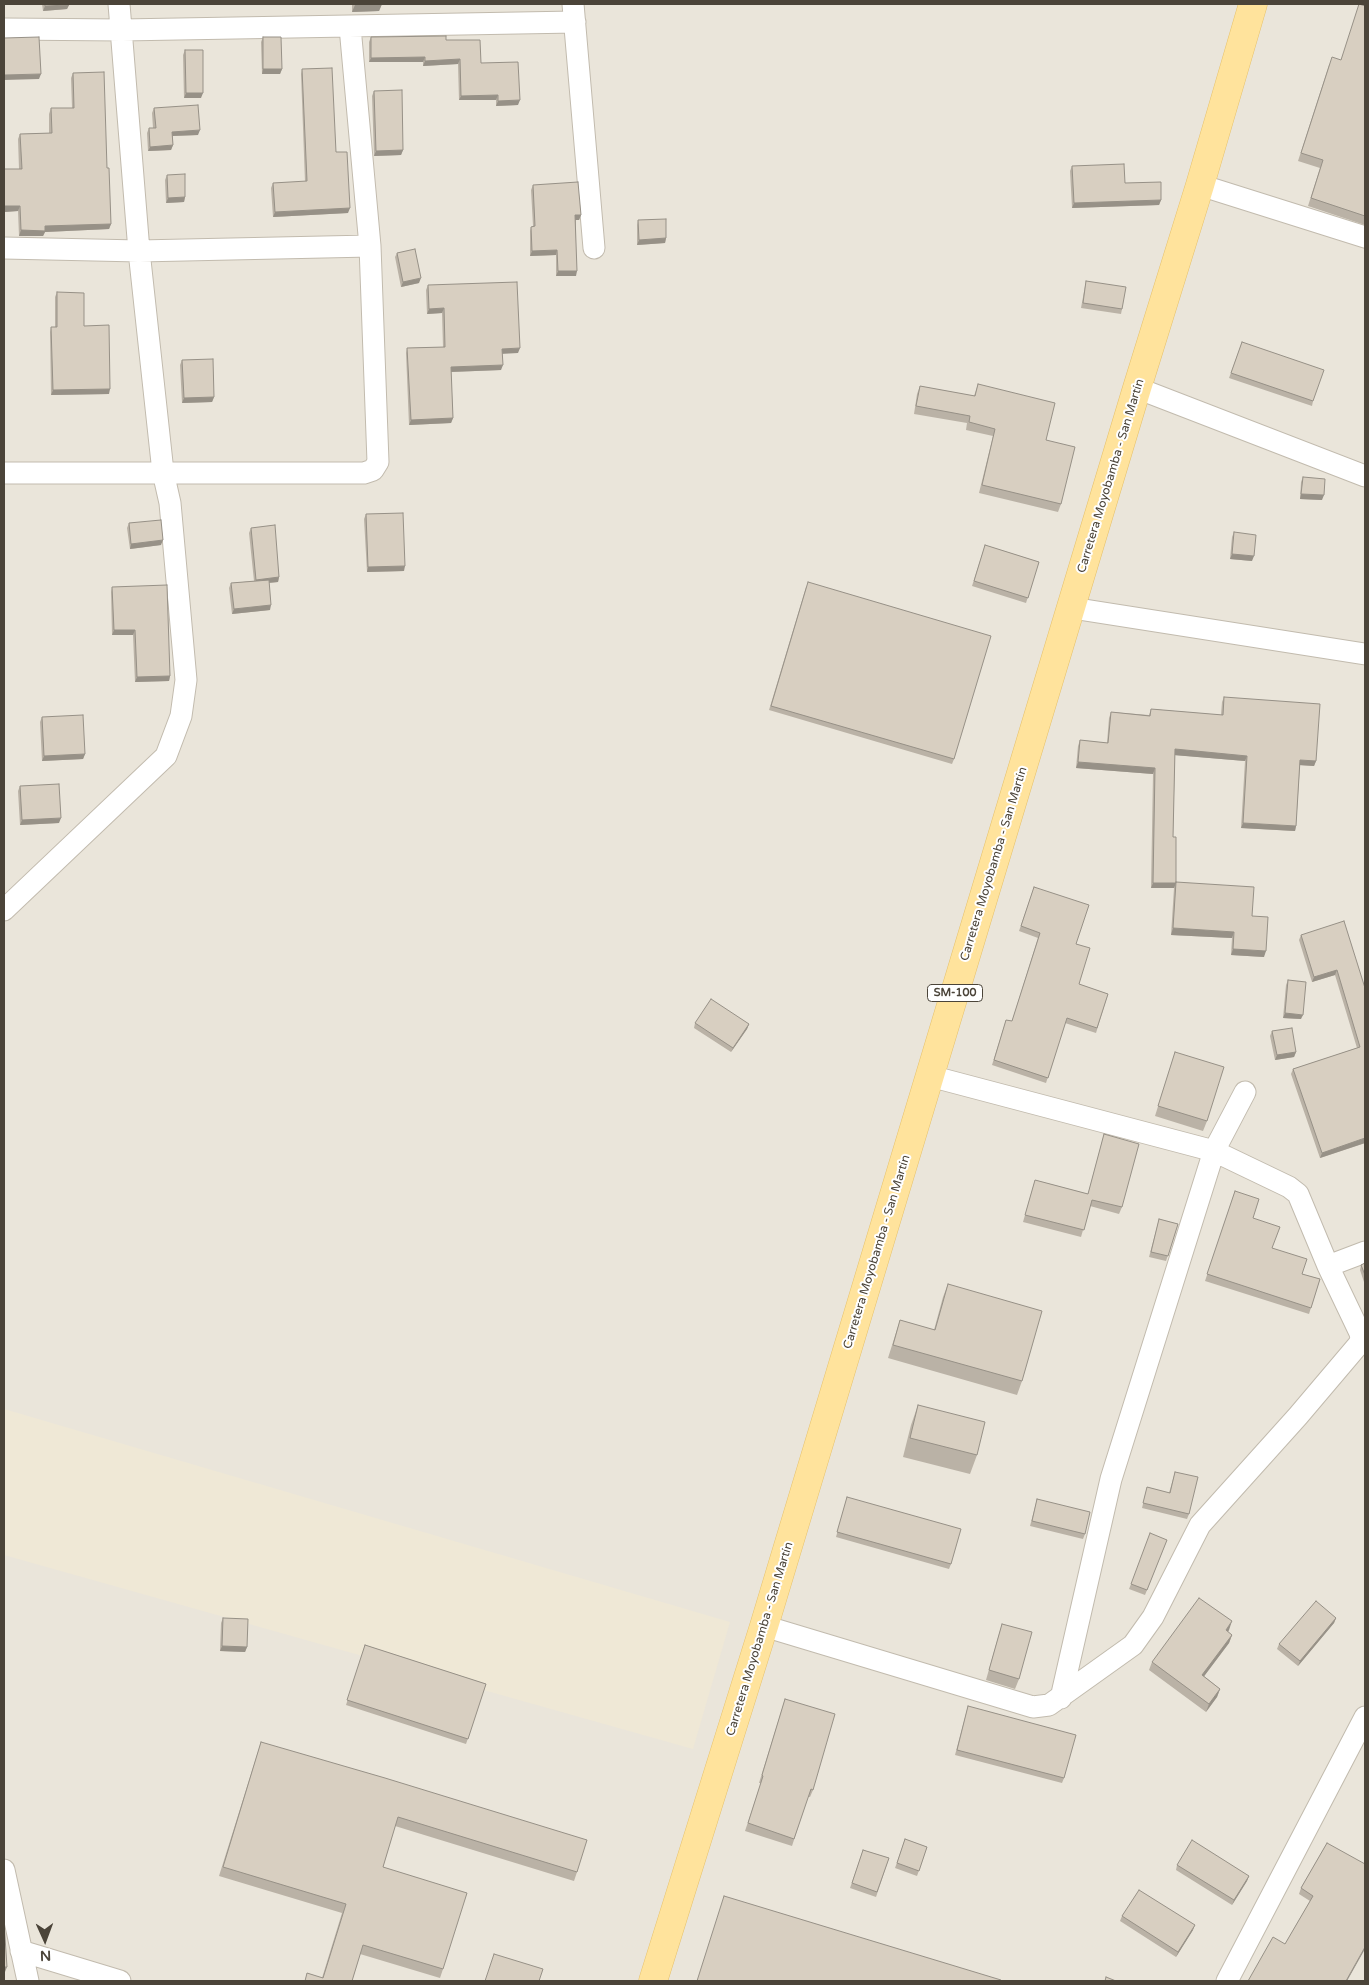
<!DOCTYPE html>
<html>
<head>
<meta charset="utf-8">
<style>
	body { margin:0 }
	#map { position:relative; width:1369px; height:1985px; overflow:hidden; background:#f6f3ec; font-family:"Varela Round",sans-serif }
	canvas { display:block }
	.frame { position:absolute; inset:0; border:5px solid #4b4439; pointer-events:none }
	.north { position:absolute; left:20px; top:1915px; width:50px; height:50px; -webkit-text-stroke:4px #fff; paint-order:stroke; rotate:178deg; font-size:14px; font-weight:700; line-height:20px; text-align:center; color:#4b4439 }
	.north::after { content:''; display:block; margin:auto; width:18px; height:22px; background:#4b4439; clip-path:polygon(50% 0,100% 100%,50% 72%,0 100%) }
</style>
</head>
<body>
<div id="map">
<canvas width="1369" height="1985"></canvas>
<div class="frame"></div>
<div class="north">N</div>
</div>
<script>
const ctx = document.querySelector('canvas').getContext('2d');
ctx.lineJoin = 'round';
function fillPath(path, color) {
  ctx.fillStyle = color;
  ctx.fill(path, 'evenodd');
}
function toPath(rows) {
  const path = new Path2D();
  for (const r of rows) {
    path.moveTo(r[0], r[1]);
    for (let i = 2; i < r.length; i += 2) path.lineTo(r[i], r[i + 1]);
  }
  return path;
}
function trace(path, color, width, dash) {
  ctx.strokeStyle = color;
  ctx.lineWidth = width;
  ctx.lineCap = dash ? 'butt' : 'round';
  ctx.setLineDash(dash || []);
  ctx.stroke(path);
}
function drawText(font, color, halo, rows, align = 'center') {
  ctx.font = font + ' "Varela Round",sans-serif';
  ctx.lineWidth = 4;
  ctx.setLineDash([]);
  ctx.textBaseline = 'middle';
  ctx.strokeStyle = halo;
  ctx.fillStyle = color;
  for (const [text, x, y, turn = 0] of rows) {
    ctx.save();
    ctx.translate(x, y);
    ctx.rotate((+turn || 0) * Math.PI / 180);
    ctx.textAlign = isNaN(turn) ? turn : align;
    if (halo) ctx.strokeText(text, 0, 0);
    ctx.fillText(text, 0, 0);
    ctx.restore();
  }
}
fillPath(toPath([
	[4,4,1365,4,1365,1981,4,1981]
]), '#eae5da');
fillPath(toPath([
	[4,1409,730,1622,693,1749,4,1555]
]), '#efe8d6');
const street = toPath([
	[573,4,594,248],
	[4,29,122,30,575,22],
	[1200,185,1365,237],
	[4,248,139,251,370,246],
	[1137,388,1365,476],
	[4,473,364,473,373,470,378,462,370,246,350,27],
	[1072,608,1365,654],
	[4,910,166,756,181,716,186,680,170,503,163,472,139,251,119,4],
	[1328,1266,1365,1252],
	[764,1626,1033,1707,1049,1705,1133,1645,1153,1617,1200,1525,1298,1416,1359,1344,1361,1339,1360,1333,1328,1266,1298,1194,1289,1187,1214,1151,930,1076],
	[1061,1698,1111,1479,1214,1151,1245,1092],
	[4,1870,28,1981],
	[21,1951,120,1981],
	[1227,1981,1365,1717]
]);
const primary = toPath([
	[653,1981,764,1626,1137,388,1200,185,1253,4]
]);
trace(street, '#c2bbae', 23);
trace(primary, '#e6c16a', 29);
trace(street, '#fff', 21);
trace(primary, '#ffe39c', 28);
fillPath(toPath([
	[42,4,69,4,69,5,67,9,43,11],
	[352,4,382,4,379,11,352,12],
	[1365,6,1365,225,1308,206,1320,168,1298,161,1329,65,1341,60],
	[263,37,282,69,280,74,262,74,261,42],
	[371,37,446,40,481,63,518,105,496,106,496,100,459,100,458,64,423,66,423,62,369,62,369,42],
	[185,50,201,98,184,98,183,55],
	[302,69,336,152,348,213,273,217,271,188,273,183,305,182,301,74],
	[73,73,107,168,111,224,109,229,45,232,43,236,19,236,18,211,4,212,4,169,19,169,18,139,20,134,49,133,49,114,51,108,72,108,71,78],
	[374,91,403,150,401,155,374,156,372,96],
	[154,108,198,135,173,136,173,145,171,150,148,151,147,133,149,128,153,128,152,113],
	[1072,166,1125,183,1161,200,1159,205,1072,208,1070,171],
	[167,175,185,197,184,202,166,203,165,180],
	[533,185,581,215,579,220,576,220,576,276,556,276,556,255,530,256,530,231,531,227,533,226,531,190],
	[638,220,666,238,665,243,637,245,637,225],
	[397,253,419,283,401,287,395,257],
	[1086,281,1122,309,1121,314,1081,308,1085,286],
	[428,285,518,353,502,353,501,370,451,372,453,418,451,423,409,425,406,353,407,348,443,347,442,313,427,314,426,290],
	[57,292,84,326,109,394,51,395,50,332,51,327,55,327,55,297],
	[1242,342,1313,401,1312,406,1229,378],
	[182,360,214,397,212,402,182,403,180,365],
	[978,384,1046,440,1061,504,1058,512,979,493,993,436,966,430,967,423,914,414,917,394,920,386,974,396],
	[1303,477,1322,500,1300,499,1301,482],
	[366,514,404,571,367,572,364,519],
	[129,523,161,545,130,549,127,528],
	[251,528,279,577,278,582,269,583,270,610,232,614,229,588,231,583,254,581,249,533],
	[1234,532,1252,561,1230,559,1232,537],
	[985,545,1039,562,1026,603,972,586],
	[112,587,170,676,169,681,135,682,133,635,112,635,111,592],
	[806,587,954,759,952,764,769,710],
	[1224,697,1316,761,1314,766,1300,765,1296,826,1295,831,1241,828,1245,761,1175,755,1173,837,1176,883,1252,916,1264,957,1231,955,1232,938,1171,935,1174,888,1151,888,1153,774,1076,768,1078,746,1080,740,1107,743,1109,718,1111,712,1149,715,1151,709,1221,715,1222,702],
	[42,717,85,754,83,759,42,761,40,722],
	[20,786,59,823,20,825,18,791],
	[1034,887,1076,944,1079,984,1108,994,1096,1033,1065,1023,1046,1083,992,1065,1006,1020,1012,1021,1038,938,1019,931],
	[1301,935,1365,988,1365,1143,1320,1158,1291,1074,1293,1069,1357,1048,1335,975,1312,982,1299,940],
	[1288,980,1301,1019,1283,1018,1286,985],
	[695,1023,749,1024,747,1029,731,1052,694,1028],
	[1272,1031,1296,1052,1294,1057,1275,1060,1270,1036],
	[1175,1052,1207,1121,1203,1131,1155,1116],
	[1104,1134,1122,1207,1119,1214,1090,1206,1081,1237,1023,1222,1035,1180,1088,1194],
	[1235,1191,1272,1248,1302,1274,1320,1279,1309,1314,1205,1281],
	[1159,1219,1178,1224,1166,1261,1149,1257],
	[1365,1263,1365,1285,1360,1270,1361,1265],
	[948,1284,1022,1381,1017,1395,888,1358,900,1320,934,1330,943,1297],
	[918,1405,977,1455,970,1474,903,1457,911,1425],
	[1175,1472,1189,1514,1187,1519,1142,1508,1147,1487,1169,1493],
	[847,1497,951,1564,949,1569,836,1537],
	[1037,1499,1085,1534,1083,1539,1030,1526],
	[1167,1540,1145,1595,1129,1589,1131,1584],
	[223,1618,247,1647,245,1652,220,1651,221,1623],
	[1336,1618,1334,1623,1298,1666,1277,1649,1279,1644],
	[1002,1624,1019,1679,1015,1689,986,1680,999,1634],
	[1229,1630,1228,1632,1232,1635,1229,1643,1204,1676,1220,1689,1217,1697,1206,1712,1149,1670,1152,1662],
	[365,1645,486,1684,466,1744,346,1705],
	[785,1699,813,1790,810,1797,808,1797,792,1846,745,1831,761,1783,759,1783],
	[968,1706,1064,1778,1062,1783,955,1755],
	[261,1742,577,1872,574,1881,395,1826,383,1867,443,1969,440,1978,360,1954,352,1981,305,1981,307,1973,322,1978,342,1913,219,1876],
	[905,1839,927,1847,917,1876,895,1868],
	[1327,1843,1347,1981,1285,1944,1310,1901,1299,1894,1301,1888],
	[863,1850,889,1858,876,1897,850,1888],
	[1177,1865,1249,1876,1247,1881,1232,1905,1176,1870],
	[1122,1916,1193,1930,1176,1957,1120,1921]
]), '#bab2a6');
fillPath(toPath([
	[382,4,379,11,352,12,355,5],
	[69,5,67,9,43,11,45,6],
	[425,57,423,62,369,62,371,58],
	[460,59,458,64,423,66,425,61],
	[263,69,282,69,280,74,262,74],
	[41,74,39,79,4,80,4,75],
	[186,93,203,93,201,98,184,98],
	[498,95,496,100,459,100,461,96],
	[520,100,518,105,496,106,498,101],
	[200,130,198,135,171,136,172,132],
	[173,145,171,150,148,151,150,147],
	[403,150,401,155,374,156,376,151],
	[185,197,184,202,166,203,168,198],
	[1161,200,1159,205,1072,208,1074,203],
	[4,206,20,206,18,211,4,212],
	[350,208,348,213,273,217,275,212],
	[575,215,581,215,579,220,574,220],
	[111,224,109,229,45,232,43,236,19,236,21,230,45,226],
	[666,238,665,243,637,245,639,240],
	[557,250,556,255,530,256,532,251],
	[558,271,577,271,576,276,556,276],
	[421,278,419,283,401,287,403,282],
	[444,308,442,313,427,314,429,309],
	[520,348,518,353,500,354,502,349],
	[503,365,501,370,449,372,451,367],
	[110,389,109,394,51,395,53,390],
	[214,397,212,402,182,403,184,398],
	[453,418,451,423,409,425,411,420],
	[1301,494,1324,495,1322,500,1300,499],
	[163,540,161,545,130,549,131,544],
	[1232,554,1254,556,1252,561,1230,559],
	[405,566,404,571,367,572,368,567],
	[279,577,278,582,254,584,256,580],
	[271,605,270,610,232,614,234,609],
	[114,630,135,630,133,635,112,635],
	[170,676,169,681,135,682,137,677],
	[1175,749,1247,756,1245,761,1173,755],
	[85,754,83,759,42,761,44,756],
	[1300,760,1316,761,1314,766,1298,765],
	[1078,762,1155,768,1153,774,1076,768],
	[61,818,59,823,20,825,22,820],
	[1243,823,1296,826,1295,831,1241,828],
	[1153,883,1176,883,1174,888,1151,888],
	[1173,928,1234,932,1232,938,1171,935],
	[1233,949,1266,951,1264,957,1231,955],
	[1337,970,1335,975,1312,982,1314,977],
	[1285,1013,1303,1015,1301,1019,1283,1018],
	[749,1024,747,1029,731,1052,733,1048],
	[1296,1052,1294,1057,1275,1060,1277,1055],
	[1365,1138,1365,1143,1320,1158,1322,1153],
	[1336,1618,1334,1623,1298,1666,1300,1661],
	[1232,1621,1229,1630,1223,1639,1226,1630],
	[1232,1635,1229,1643,1199,1683,1202,1675],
	[222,1646,247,1647,245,1652,220,1651],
	[1220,1689,1217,1697,1206,1712,1209,1704],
	[1249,1876,1247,1881,1232,1905,1234,1900],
	[1195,1925,1193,1930,1176,1957,1178,1952],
	[1365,1947,1365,1949,1347,1981,1346,1981],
	[4,1967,7,1967,5,1972,4,1972]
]), '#979187');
const building = toPath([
	[45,4,69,4,69,5,45,6,45,4],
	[355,4,382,4,355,5,355,4],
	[1359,4,1365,6,1365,216,1311,198,1323,160,1301,153,1332,57,1341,60,1359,4],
	[446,36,446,40,480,40,481,63,518,62,520,100,498,101,498,95,461,96,460,59,425,61,425,57,371,58,371,37,446,36],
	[39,37,41,74,4,75,4,38,39,37],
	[263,37,281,37,282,69,263,69,263,37],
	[185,50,203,50,203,93,186,93,185,50],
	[332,68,336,152,347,152,350,208,275,212,273,183,307,181,302,69,332,68],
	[104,72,107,168,109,168,111,224,45,226,45,231,21,230,20,206,4,206,4,169,22,169,20,134,52,133,51,108,74,108,73,73,104,72],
	[402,90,403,150,376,151,374,91,402,90],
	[198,105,200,130,172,132,173,145,150,147,149,128,156,128,154,108,198,105],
	[1124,164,1125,183,1161,182,1161,200,1074,203,1072,166,1124,164],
	[185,174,185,197,168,198,167,175,185,174],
	[578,182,581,215,575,215,577,271,558,271,557,250,532,251,531,227,535,226,533,185,578,182],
	[666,219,666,238,639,240,638,220,666,219],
	[415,249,421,278,403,282,397,253,415,249],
	[1086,281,1126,287,1122,309,1083,303,1086,281],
	[517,282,520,348,502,349,503,365,451,367,453,418,411,420,407,348,445,347,444,308,429,309,428,285,517,282],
	[57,292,84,293,84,326,109,325,110,389,53,390,51,327,57,327,57,292],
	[1242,342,1324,370,1313,401,1231,373,1242,342],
	[213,359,214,397,184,398,182,360,213,359],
	[978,384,1055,403,1046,440,1075,447,1061,504,982,485,995,429,969,422,970,416,916,406,920,386,975,396,978,384],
	[1303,477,1325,479,1324,495,1301,494,1303,477],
	[403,513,405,566,368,567,366,514,403,513],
	[161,520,163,540,131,544,129,523,161,520],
	[275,525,279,577,256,580,251,528,275,525],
	[1234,532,1256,535,1254,556,1232,554,1234,532],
	[985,545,1039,562,1028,598,974,581,985,545],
	[269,580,271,605,234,609,231,583,269,580],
	[808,582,991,636,954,759,771,706,808,582],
	[167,585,170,676,137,677,135,630,114,630,112,587,167,585],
	[1224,697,1320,704,1316,761,1300,760,1296,826,1243,823,1247,756,1175,749,1173,837,1176,837,1176,883,1153,883,1155,768,1078,762,1080,740,1108,743,1111,712,1150,716,1151,709,1223,715,1224,697],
	[83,715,85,754,44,756,42,717,83,715],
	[59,784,61,818,22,820,20,786,59,784],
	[1176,882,1254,887,1252,916,1268,917,1266,951,1233,949,1234,932,1173,928,1176,882],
	[1034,887,1089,905,1076,944,1090,948,1079,984,1108,994,1097,1028,1067,1018,1048,1078,994,1060,1006,1020,1012,1021,1040,933,1021,926,1034,887],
	[1344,921,1365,988,1365,1138,1322,1153,1293,1069,1360,1047,1337,970,1314,977,1301,935,1344,921],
	[1288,980,1306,982,1303,1015,1285,1013,1288,980],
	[711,999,749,1024,733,1048,695,1023,711,999],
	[1292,1028,1296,1052,1277,1055,1272,1031,1292,1028],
	[1175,1052,1224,1067,1207,1121,1158,1106,1175,1052],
	[1104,1134,1139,1144,1122,1207,1092,1200,1084,1230,1025,1215,1035,1180,1088,1194,1104,1134],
	[1235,1191,1259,1199,1253,1218,1280,1227,1272,1248,1307,1259,1302,1274,1320,1279,1311,1308,1207,1274,1235,1191],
	[1159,1219,1178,1224,1168,1256,1151,1252,1159,1219],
	[1365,1263,1365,1275,1361,1265,1365,1263],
	[948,1284,1042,1311,1022,1381,893,1345,900,1320,935,1330,948,1284],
	[918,1405,985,1422,977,1455,910,1438,918,1405],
	[1175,1472,1198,1477,1189,1514,1143,1503,1147,1487,1170,1493,1175,1472],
	[847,1497,961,1529,951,1564,837,1532,847,1497],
	[1037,1499,1090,1512,1085,1534,1032,1521,1037,1499],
	[1150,1533,1167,1540,1147,1590,1131,1584,1150,1533],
	[1199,1598,1232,1621,1226,1630,1232,1635,1202,1675,1220,1689,1209,1704,1152,1662,1199,1598],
	[1316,1601,1336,1618,1300,1661,1279,1644,1316,1601],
	[223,1618,248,1619,247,1647,222,1646,223,1618],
	[1002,1624,1032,1632,1019,1679,989,1670,1002,1624],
	[365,1645,486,1684,468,1739,347,1700,365,1645],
	[785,1699,835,1714,813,1790,811,1789,794,1839,748,1823,763,1776,762,1775,785,1699],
	[968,1706,1076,1735,1064,1778,957,1750,968,1706],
	[261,1742,385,1778,587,1840,577,1872,398,1817,383,1867,467,1893,443,1969,363,1945,352,1981,305,1981,307,1973,323,1978,346,1904,223,1867,261,1742],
	[905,1839,927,1847,919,1871,897,1863,905,1839],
	[1192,1840,1249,1876,1234,1900,1177,1865,1192,1840],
	[1327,1843,1365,1864,1365,1947,1346,1981,1248,1981,1273,1937,1285,1944,1313,1896,1301,1888,1327,1843],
	[863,1850,889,1858,877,1892,852,1883,863,1850],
	[1139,1890,1195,1925,1178,1952,1122,1916,1139,1890],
	[724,1896,1001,1980,1001,1981,697,1981,724,1896],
	[4,1922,7,1967,4,1967,4,1922],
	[494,1954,543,1969,539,1981,485,1981,494,1954],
	[1106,1977,1116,1981,1105,1981,1106,1977]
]);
fillPath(building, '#d8cfc1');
trace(building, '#979187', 1);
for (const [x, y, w] of [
	[955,993,55]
]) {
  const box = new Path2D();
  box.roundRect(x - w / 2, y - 8.5, w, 17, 4);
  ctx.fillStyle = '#fff';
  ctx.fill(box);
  trace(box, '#4b4439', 1);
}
drawText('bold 11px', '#4b4439', null, [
	["SM-100",955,993]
]);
drawText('12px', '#4b4439', '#fff', [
	["Carretera Moyobamba - San Martín",1111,476,-73],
	["Carretera Moyobamba - San Martín",994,864,-73],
	["Carretera Moyobamba - San Martín",877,1252,-73],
	["Carretera Moyobamba - San Martín",760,1639,-73]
]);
</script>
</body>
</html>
